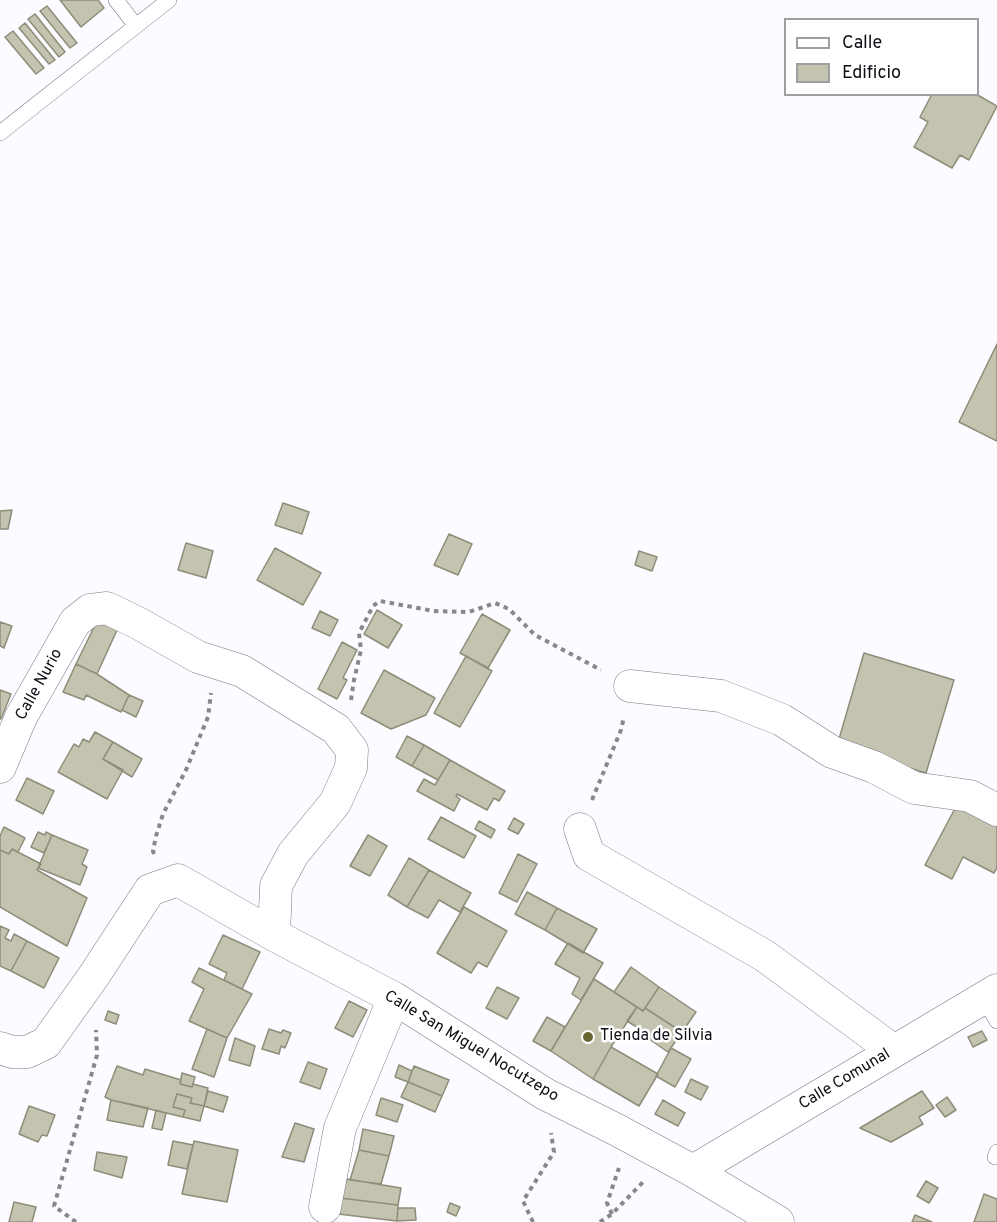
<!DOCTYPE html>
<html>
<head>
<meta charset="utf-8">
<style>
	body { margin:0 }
	#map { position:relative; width:997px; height:1222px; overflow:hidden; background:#fcfbff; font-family:Overpass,sans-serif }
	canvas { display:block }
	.legend { position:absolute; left:784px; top:18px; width:195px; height:78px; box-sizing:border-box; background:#fff; border:2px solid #9f9fa1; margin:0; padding:8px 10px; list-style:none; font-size:18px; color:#100e15 }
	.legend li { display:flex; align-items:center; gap:12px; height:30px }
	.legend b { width:30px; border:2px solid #9f9fa1 }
</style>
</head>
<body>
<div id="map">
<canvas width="997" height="1222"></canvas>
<ul class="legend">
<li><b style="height:8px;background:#fff"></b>Calle</li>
<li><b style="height:16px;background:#c3c3af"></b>Edificio</li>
</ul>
</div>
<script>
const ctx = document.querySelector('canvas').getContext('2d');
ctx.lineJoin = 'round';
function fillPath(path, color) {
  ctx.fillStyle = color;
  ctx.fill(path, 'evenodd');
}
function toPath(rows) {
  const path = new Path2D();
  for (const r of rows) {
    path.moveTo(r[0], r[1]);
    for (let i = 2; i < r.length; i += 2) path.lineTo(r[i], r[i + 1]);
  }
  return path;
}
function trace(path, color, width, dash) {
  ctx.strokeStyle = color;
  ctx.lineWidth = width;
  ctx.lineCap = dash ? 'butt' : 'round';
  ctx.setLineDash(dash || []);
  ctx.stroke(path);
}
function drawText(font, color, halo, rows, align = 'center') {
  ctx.font = font + ' Overpass,sans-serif';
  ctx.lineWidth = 5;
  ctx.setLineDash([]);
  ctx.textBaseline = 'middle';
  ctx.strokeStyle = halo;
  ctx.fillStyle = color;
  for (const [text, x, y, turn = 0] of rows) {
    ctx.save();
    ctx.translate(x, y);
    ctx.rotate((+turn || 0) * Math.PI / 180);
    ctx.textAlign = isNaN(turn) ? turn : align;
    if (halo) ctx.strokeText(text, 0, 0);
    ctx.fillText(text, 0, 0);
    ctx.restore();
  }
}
const building = toPath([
	[60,0,98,0,104,8,81,27,60,0],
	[47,6,77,43,70,48,40,11,47,6],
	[35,14,65,52,59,57,28,19,35,14],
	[25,23,55,60,49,64,19,28,25,23],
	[13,31,44,68,36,74,5,37,13,31],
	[932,94,976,94,997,106,969,160,960,155,952,168,914,147,928,122,920,117,932,94],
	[997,344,997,441,959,422,997,344],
	[283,503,309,512,302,534,275,525,283,503],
	[12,510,8,529,0,529,0,511,12,510],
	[449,534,472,544,458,575,434,565,449,534],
	[186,543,213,551,206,578,178,570,186,543],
	[275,548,321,573,303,605,257,580,275,548],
	[639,551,657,557,652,571,635,565,639,551],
	[377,610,402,625,388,648,364,634,377,610],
	[320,611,338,620,330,636,312,628,320,611],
	[482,614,510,630,488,668,460,653,482,614],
	[98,619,118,628,97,674,76,664,98,619],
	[0,622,12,626,4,648,0,646,0,622],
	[342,642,357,650,343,678,347,680,337,699,318,689,342,642],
	[864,653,954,680,926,773,837,746,864,653],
	[466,656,492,671,460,727,434,713,466,656],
	[76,664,97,674,129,695,121,712,86,695,84,700,63,692,76,664],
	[384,670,435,698,426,715,391,729,361,713,384,670],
	[0,690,11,694,1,719,0,719,0,690],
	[129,695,143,701,136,717,122,710,129,695],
	[95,732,113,742,103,759,123,770,107,799,58,772,74,744,79,747,83,739,89,742,95,732],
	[407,736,424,745,412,766,396,757,407,736],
	[113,742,142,759,132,777,103,759,113,742],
	[424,745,450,760,438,780,412,766,424,745],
	[450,760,505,791,499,801,494,798,487,810,457,794,456,796,460,799,454,811,417,791,424,779,435,785,450,760],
	[27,778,54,791,43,814,16,800,27,778],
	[960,799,997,818,997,868,994,873,963,857,952,879,925,865,960,799],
	[441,817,476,836,464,858,428,839,441,817],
	[514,818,524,824,518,834,508,829,514,818],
	[479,821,495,830,491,838,475,829,479,821],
	[4,827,25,838,18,852,12,849,9,854,0,850,0,836,4,827],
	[38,832,45,835,46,832,52,835,44,853,31,847,38,832],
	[52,835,88,850,82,864,87,867,80,885,38,868,52,835],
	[368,835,387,846,370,876,350,866,368,835],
	[12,849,41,864,37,870,87,898,67,946,0,907,0,850,9,854,12,849],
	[518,854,537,864,517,902,499,893,518,854],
	[409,858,429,870,407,907,388,895,409,858],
	[429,870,471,893,460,912,439,900,428,918,407,907,429,870],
	[527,892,557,908,545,930,515,914,527,892],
	[464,907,507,931,487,967,478,962,471,973,437,953,464,907],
	[557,908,597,929,583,953,545,930,557,908],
	[0,926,9,930,5,938,11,941,14,934,27,941,11,971,0,966,0,926],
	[223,935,260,952,242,989,224,980,227,973,209,964,223,935],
	[27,941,59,958,44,988,11,971,27,941],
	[568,943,603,963,581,1000,572,994,580,978,555,964,568,943],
	[631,967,659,987,643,1011,614,992,631,967],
	[199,968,252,994,227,1038,189,1021,204,989,192,982,199,968],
	[594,979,637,1007,611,1047,593,1079,551,1051,594,979],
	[497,987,519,998,507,1019,486,1008,497,987],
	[659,987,696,1012,682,1032,645,1008,659,987],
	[349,1001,367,1010,353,1037,335,1028,349,1001],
	[637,1007,643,1011,645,1008,682,1032,668,1052,646,1037,648,1034,627,1021,637,1007],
	[108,1011,119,1015,116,1024,105,1020,108,1011],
	[547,1017,565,1027,551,1051,533,1041,547,1017],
	[207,1029,227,1038,214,1077,192,1069,207,1029],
	[269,1029,281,1033,283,1030,291,1033,285,1048,281,1046,279,1054,262,1049,269,1029],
	[982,1031,987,1040,973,1047,968,1037,982,1031],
	[235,1038,255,1046,250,1066,229,1060,235,1038],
	[611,1047,658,1074,639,1106,593,1079,611,1047],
	[671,1048,691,1059,675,1087,656,1076,671,1048],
	[308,1062,327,1069,320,1089,300,1082,308,1062],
	[399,1065,412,1071,408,1082,395,1077,399,1065],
	[117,1066,143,1075,145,1069,181,1080,180,1084,192,1087,193,1084,208,1088,204,1106,190,1103,192,1098,177,1094,173,1107,185,1110,183,1117,111,1100,105,1097,117,1066],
	[414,1066,449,1080,442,1096,408,1082,414,1066],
	[182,1073,195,1077,192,1087,180,1084,182,1073],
	[691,1079,708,1087,701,1100,685,1092,691,1079],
	[408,1082,442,1096,435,1112,401,1097,408,1082],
	[208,1091,228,1097,223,1112,204,1106,208,1091],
	[922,1091,934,1108,919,1117,923,1124,891,1142,860,1128,922,1091],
	[177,1094,192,1098,190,1103,204,1106,200,1121,183,1117,185,1110,173,1107,177,1094],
	[947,1097,956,1110,945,1117,936,1105,947,1097],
	[381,1098,403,1105,397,1122,376,1115,381,1098],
	[111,1100,148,1108,143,1127,107,1120,111,1100],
	[663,1100,685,1113,678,1126,655,1114,663,1100],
	[29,1106,55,1115,47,1136,42,1135,38,1142,19,1134,29,1106],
	[156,1110,166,1113,162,1130,152,1128,156,1110],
	[295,1123,314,1129,304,1162,282,1157,295,1123],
	[363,1129,394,1136,389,1156,359,1150,363,1129],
	[173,1141,193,1145,187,1169,168,1165,173,1141],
	[194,1141,238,1150,227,1202,182,1194,194,1141],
	[359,1150,389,1156,381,1184,350,1180,359,1150],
	[97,1152,127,1157,122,1178,94,1170,97,1152],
	[347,1179,401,1188,398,1205,340,1198,347,1179],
	[926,1181,938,1188,929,1203,917,1196,926,1181],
	[984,1194,997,1199,997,1222,974,1222,984,1194],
	[340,1198,398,1205,397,1221,338,1214,340,1198],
	[14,1202,36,1207,32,1222,9,1222,14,1202],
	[450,1203,460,1207,456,1216,447,1212,450,1203],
	[398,1208,415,1208,416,1220,397,1221,398,1208],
	[915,1215,932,1222,912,1222,915,1215]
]);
fillPath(building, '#c3c3af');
trace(building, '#8d8d7a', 1.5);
const lane = toPath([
	[116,0,136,26],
	[0,133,169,0],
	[983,998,997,1021],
	[995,1157,997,1152]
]);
const street = toPath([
	[630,686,721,696,782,720,832,752,874,767,914,788,970,796,997,810],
	[0,767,21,717,75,622,90,610,107,608,138,623,198,657,242,671,336,729,352,750,351,768,335,803,293,854,276,886,274,935],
	[580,829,589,855,765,956,894,1051],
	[0,1048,12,1052,27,1052,46,1043,93,977,150,890,178,880,274,935,394,998,545,1094,617,1130,693,1171,778,1222],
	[693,1171,997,990],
	[325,1207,340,1128,394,998]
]);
trace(lane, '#7a7688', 16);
trace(street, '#7a7688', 33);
trace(toPath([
	[351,700,354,680,361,650,359,633,373,606,380,601,434,611,469,612,495,603,509,609,535,635,601,670],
	[592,800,621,730,624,717],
	[154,854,153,851,156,836,163,814,186,770,208,717,211,693],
	[612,1214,607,1203,619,1168],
	[76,1222,54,1206,97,1055,96,1030],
	[533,1222,523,1201,554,1152,551,1133],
	[600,1222,612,1214,644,1181]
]), '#88878c', 4, [4.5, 4.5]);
trace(lane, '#fff', 15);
trace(street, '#fff', 32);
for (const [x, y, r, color] of [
	[588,1037,6,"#696633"]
]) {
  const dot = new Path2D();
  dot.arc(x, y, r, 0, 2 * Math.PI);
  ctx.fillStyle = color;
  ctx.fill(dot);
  trace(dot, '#fff', 2);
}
drawText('16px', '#100e15', '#fff', [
	["Calle Nurio",40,685,-61],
	["Calle San Miguel Nocutzepo",471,1047,31],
	["Calle Comunal",845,1080,-31]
]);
drawText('16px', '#100e15', '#fff', [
	["Tienda de Silvia",600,1037]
], 'left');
</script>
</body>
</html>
